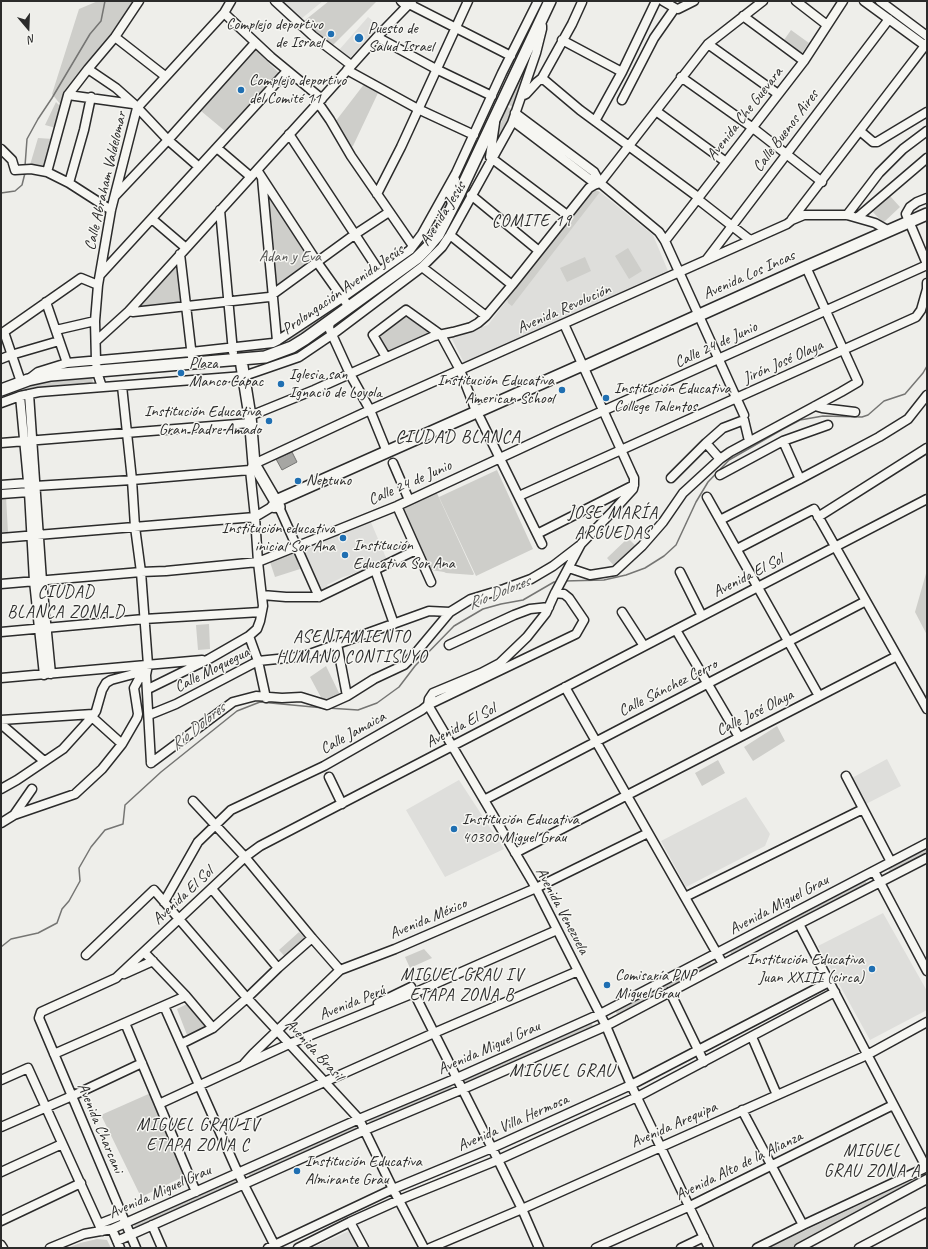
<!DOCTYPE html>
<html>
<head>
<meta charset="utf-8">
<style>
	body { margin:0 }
	#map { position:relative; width:928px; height:1249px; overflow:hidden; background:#eeeeea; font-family:Caveat,sans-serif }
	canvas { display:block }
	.frame { position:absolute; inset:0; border:2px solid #2b2b2b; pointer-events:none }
	.north { position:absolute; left:8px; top:8px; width:40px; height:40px; -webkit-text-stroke:3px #f6f6f2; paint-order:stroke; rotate:161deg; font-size:11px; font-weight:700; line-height:16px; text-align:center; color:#2b2b2b }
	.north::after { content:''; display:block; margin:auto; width:14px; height:18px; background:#2b2b2b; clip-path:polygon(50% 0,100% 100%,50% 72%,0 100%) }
</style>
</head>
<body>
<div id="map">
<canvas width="928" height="1249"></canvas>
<div class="frame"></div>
<div class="north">N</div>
</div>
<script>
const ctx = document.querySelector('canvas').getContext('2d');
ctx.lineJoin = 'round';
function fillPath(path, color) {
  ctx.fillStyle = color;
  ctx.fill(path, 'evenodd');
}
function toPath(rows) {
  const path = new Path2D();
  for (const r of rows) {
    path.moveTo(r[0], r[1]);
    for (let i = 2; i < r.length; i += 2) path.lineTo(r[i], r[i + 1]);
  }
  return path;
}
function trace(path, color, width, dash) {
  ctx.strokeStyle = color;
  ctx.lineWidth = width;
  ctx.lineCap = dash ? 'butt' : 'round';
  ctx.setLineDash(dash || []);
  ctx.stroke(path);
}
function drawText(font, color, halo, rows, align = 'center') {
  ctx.font = font + ' Caveat,sans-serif';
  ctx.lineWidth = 3;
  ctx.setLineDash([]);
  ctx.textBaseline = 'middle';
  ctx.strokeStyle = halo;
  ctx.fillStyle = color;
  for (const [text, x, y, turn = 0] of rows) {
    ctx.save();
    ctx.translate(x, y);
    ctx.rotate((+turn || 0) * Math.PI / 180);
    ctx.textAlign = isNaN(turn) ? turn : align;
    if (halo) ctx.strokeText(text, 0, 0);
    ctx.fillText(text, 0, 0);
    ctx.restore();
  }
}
fillPath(toPath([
	[280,1,323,1,301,19],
	[368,17,379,26,349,59,339,50],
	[595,190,600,192,653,235,668,271,667,273,465,365,451,337,488,325,550,243],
	[370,520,387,560,350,575,343,577,327,585,329,589,322,591,303,550],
	[887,759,901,786,866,804,850,779],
	[459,780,504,849,445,877,406,810],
	[746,797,770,834,765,846,686,887,661,841],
	[883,913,927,991,927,1010,870,1040,818,946],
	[351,1230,360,1248,312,1248]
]), '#dededb');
fillPath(toPath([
	[98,1,136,1,61,105,52,94,79,9],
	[329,1,377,1,332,46,304,21],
	[791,30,809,43,802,53,784,40],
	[255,49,279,73,225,131,201,111],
	[532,51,528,64,513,107,507,104],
	[365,83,378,91,378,93,353,146,350,148,335,122],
	[56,102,61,107,56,128,45,125],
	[506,106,513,110,508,122,495,145],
	[38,138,53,139,45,169,30,165],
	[450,189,449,208,441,223,422,248,349,302,347,297,404,256],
	[267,190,312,261,276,287,273,256],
	[595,190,600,192,512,306,508,303,507,298,591,192],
	[890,196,900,207,883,223,873,212],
	[628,248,642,271,629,279,615,256],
	[585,257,591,271,567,282,560,268],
	[179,263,182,304,139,308],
	[409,270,411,273,337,328,335,322],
	[341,303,343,305,302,337,269,352,238,354,239,351,272,346],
	[406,315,430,333,387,353,378,336],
	[92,377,93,383,34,389,1,399,1,395,27,385,51,380],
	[497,470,533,549,476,576,439,497],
	[436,491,474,574,473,575,446,573,444,572,431,570,400,507],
	[1,496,6,496,8,533,1,533],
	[628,538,637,547,616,568,607,558],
	[295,553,300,569,275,577,270,562],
	[927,570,927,635,915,612],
	[209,624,210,649,198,650,196,625],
	[326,666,340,695,324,703,310,677],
	[777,726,785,741,753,761,744,747],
	[718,760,725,773,702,786,695,773],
	[927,847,927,855,891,874,888,868],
	[864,879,868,885,732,956,729,950],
	[299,932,308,941,288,960,279,950],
	[424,949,432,958,410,968,405,957],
	[709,960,712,966,618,1016,615,1010],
	[189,1003,208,1026,187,1035,177,1009],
	[587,1022,591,1023,593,1026,589,1030,466,1085,464,1084,462,1080],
	[450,1085,452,1087,451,1091,370,1124,369,1121,372,1117],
	[153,1092,189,1174,141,1197,101,1115],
	[354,1124,358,1126,360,1128,250,1177,249,1174,251,1171],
	[927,1173,927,1176,791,1248,768,1248],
	[234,1178,238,1179,239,1182,237,1185,138,1229,135,1228,134,1225,136,1222],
	[97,1239,107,1240,111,1248,68,1248,80,1243]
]), '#cececa');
const water = toPath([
	[292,452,297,462,282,470,276,459,292,452]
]);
fillPath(water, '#a6a6a3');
trace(water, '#757573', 1);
trace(toPath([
	[25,166,27,139,38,119,52,98,90,34,101,21,105,1],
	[1,193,15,191,22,185,25,173],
	[564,581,604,580,626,575,645,568,664,556,676,545,696,502,708,482,729,460,783,429,800,420,823,416,862,417,868,415,884,401,905,394,923,373,927,366],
	[328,708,358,710,377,703,399,687,415,666,454,626,483,609,501,604,523,600,554,582,558,582],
	[1,947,11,939,38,933,57,923,62,909,69,901,80,881,79,868,91,847,105,830,123,824,125,805,161,772,237,711,260,702,324,708]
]), '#757573', 1.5);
const minor = toPath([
	[275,1,313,36,351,65],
	[401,1,403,3,409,4,511,56],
	[663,1,675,8,678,9,694,1],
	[796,1,827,25],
	[864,1,927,47],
	[880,1,927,36],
	[224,13,271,57,322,99],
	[743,16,804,61],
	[115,37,165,76],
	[377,37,436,69,492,96],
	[562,40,622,72],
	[708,44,778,94],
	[88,69,115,37,139,1],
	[347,70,418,109,474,135],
	[681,77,753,128,822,182],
	[542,78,580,110,698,197,700,201,750,240],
	[68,95,133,104],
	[522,95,524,95,526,94,537,82,542,78,572,24,582,2],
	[622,100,654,38,675,8],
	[317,104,321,107,330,120,351,156,413,246],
	[656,111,726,162],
	[515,113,594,172,600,183,659,232,665,241,744,415],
	[513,121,592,181,600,183],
	[595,121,622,72,656,1],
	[495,123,490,157,567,215],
	[860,131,873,142,877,142,927,112],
	[289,134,379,271],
	[217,148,251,177],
	[1,149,12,160,15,170,31,169,47,172,69,183,111,210],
	[257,170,317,262,349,307],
	[47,172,68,95,88,69,116,88,134,104,168,140,199,167],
	[262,178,277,341],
	[69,183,84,130,91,97],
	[600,183,708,44,763,1],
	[377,194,401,147,468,1],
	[471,195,539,251],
	[115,196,168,140,255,43],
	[927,198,917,202,910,207,906,214,927,264],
	[452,206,451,199,455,180],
	[220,210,233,352],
	[847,215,879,173,903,149,927,131],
	[858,217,927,158],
	[152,219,186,248],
	[792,219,927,43],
	[450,235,512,285],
	[665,241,804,61,843,1],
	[180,254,192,357],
	[707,259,889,19],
	[422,267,486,316],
	[100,275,287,71],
	[46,302,67,363],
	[129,311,133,312,269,297,354,235,389,212],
	[330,321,329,328,350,374,370,410,387,452],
	[564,324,632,474,634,478,634,485,633,489,613,511,581,544,555,593,546,613,527,637,500,663,481,673,433,693,429,699,428,705,536,888,606,1026,631,1085,709,1248],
	[56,330,95,321],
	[4,332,21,382],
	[1,334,81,278,98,285],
	[96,341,129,311,317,104,377,37,412,1],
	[386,357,373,335,406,310,441,335,460,370,476,411],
	[1,359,11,355,59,341],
	[29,379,38,372,67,363,191,352,273,343,277,341,342,298,410,250,422,234,456,173,502,73,538,1],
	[122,386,132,480,135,527,141,572,148,665,146,675,151,763],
	[102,387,97,372,96,361,95,321,98,285,111,210,137,108,224,13,231,1],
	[29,394,42,581,51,674],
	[20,396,29,492,34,581,44,675],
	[1,403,20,396,39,392,244,376,299,357,333,334,422,267,442,247,450,235,512,123,536,53,542,29,542,26,541,24],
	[815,406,822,408,855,412],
	[250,416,314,390,434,336,453,332,471,327,478,323,486,316,512,285,589,188,594,185,600,183],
	[480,418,542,544],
	[783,441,800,479],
	[1,443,250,423],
	[706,443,720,459],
	[393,463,409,500],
	[720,475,783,441,828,425],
	[671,478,706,443,723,428,744,420,749,441],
	[1,485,28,483,32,485],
	[35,486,132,480,250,470],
	[1,494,29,492,33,488],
	[519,496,916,317,921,310,927,289,927,283],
	[707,497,819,696],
	[397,506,431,582],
	[274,508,279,507,319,597],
	[818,517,927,448],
	[720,520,800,479,879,437,908,419,927,395],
	[537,534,634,485],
	[1,538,255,517,270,508,276,501],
	[737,549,814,509,927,709],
	[569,568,590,575,615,571,642,546,663,522,683,493,720,459,730,452,841,392,858,382,806,267],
	[375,570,394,624],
	[680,572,702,616],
	[1,584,141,572,166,571,258,562,397,506,556,432,927,265],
	[262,595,286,597,319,597,416,550],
	[622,612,644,646],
	[676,630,739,737],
	[1,632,144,619,261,612],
	[249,636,258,661,266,698],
	[337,644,347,696],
	[449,645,514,615,530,609,549,607],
	[1,678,202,660],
	[565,687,723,964],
	[148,689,209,659,249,636,257,629,260,621,263,606,258,562,255,517,250,470,254,464,370,410,787,224,792,220,804,215,847,215,875,223,889,231],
	[149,715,176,704,258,661,297,657,307,655,429,611,450,612],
	[92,717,122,744],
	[1,720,93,714],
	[1,724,44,761],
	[151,763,233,702,256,696,282,698,301,697,327,705,347,696,374,679,404,665,414,655,450,612,471,599,504,589,531,579,553,566,579,546],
	[846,776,891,862],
	[329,777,342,804],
	[1,789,17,780,63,749,92,717,96,711,102,690,106,683,111,680,141,672,144,669],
	[484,800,866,601],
	[193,801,245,857,312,938,340,970],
	[14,815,32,789],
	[1,823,14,815,75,794,102,769,122,744,137,718,138,714,134,688,141,675,141,672],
	[515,853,897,656],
	[874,871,927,971],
	[212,889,278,968],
	[685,897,863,809],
	[164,902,198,842,231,810,324,766,422,710,428,705,576,634,584,620,569,598,564,594,555,593],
	[799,924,926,1167],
	[144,952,186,996,213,1028],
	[86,955,154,890,247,998,359,1119,393,1189,424,1248],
	[124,974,153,961],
	[670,992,704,1062],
	[414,993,498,1160,522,1209,539,1248],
	[378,1003,411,987],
	[164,1006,238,1173,276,1248],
	[125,1023,196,1192],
	[752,1037,777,1095],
	[181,1044,213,1028,247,998,278,968,312,938],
	[54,1054,186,996],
	[244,1064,253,1054,340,970,395,949,536,888,648,833],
	[1,1080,28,1068,102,1231],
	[159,1104,289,1044,414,993,557,930],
	[742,1110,803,1225],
	[1,1127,72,1096,142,1063],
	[219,1129,434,1033,578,971],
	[1,1172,62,1144],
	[1,1221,81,1183],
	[350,1222,364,1248],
	[99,1224,122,1215],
	[152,1225,162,1248],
	[112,1229,120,1248],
	[117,1241,365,1130,463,1089,606,1026,799,924,927,858],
	[1,1245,3,1248],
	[50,1248,84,1234,112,1229,359,1119,457,1078,600,1014,927,843],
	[136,1248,39,1018,41,1012,116,978,245,857,260,846,927,499],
	[268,1248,393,1189,492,1148,631,1085,829,982],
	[298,1248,350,1222,399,1200,498,1160,637,1097,835,992],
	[430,1248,522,1209,867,1055,927,1022],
	[596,1248,690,1206,893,1105],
	[681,1248,704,1237],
	[757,1248,803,1225,927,1167],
	[799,1248,927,1179],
	[859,1248,927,1212]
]);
const major = toPath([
	[241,360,250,416,254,464,279,507],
	[1,390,28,380,51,375,265,357,292,347,305,339,417,258,427,248,438,235,459,194,550,1],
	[276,501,580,366,584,367,806,267,927,214]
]);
trace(minor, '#2b2b2b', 11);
trace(major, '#2b2b2b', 14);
trace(minor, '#f6f6f2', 8);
trace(major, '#f6f6f2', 11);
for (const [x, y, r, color] of [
	[331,34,4,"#1f6fb2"],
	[359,38,5,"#1f6fb2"],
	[241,90,4,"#1f6fb2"],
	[181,373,4,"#1f6fb2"],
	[281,384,4,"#1f6fb2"],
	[562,390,4,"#1f6fb2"],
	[606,398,4,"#1f6fb2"],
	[269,421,4,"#1f6fb2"],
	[298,481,4,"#1f6fb2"],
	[343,538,4,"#1f6fb2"],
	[345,555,4,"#1f6fb2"],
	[454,829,4,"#1f6fb2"],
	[872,969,4,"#1f6fb2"],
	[607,985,4,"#1f6fb2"],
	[297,1171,4,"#1f6fb2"]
]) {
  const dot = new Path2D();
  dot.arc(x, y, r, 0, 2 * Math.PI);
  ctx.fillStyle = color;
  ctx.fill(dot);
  trace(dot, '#f6f6f2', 1.5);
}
drawText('16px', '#2b2b2b', '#f6f6f2', [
	["Complejo deportivo",323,25,"right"],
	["de Israel",323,43,"right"],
	["Puesto de",368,29],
	["Salud Israel",368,47],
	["Complejo deportivo",249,81],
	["del Comité 11",249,99],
	["Plaza",189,364],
	["Manco Cápac",189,382],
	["Iglesia san",289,375],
	["Ignacio de Loyola",289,393],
	["Institución Educativa",554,381,"right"],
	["American School",554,399,"right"],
	["Institución Educativa",614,389],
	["College Talentos",614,407],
	["Institución Educativa",261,412,"right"],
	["Gran Padre Amado",261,430,"right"],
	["Neptuno",306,481],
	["Institución educativa",335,529,"right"],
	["inicial Sor Ana",335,547,"right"],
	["Institución",353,546],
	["Educativa Sor Ana",353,564],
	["Institución Educativa",462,820],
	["40300 Miguel Grau",462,838],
	["Institución Educativa",864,960,"right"],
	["Juan XXIII (circa)",864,978,"right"],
	["Comisaría PNP",615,976],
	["Miguel Grau",615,994],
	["Institución Educativa",305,1162],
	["Almirante Grau",305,1180]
], 'left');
drawText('16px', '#2b2b2b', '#f6f6f2', [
	["Avenida Che Guevara",745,114,-52],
	["Calle Buenos Aires",786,131,-53],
	["Calle Abraham Valdelomar",106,181,-77],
	["Avenida Jesús",443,214,-58],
	["Avenida Los Incas",749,275,-24],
	["Prolongación Avenida Jesús",343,290,-35],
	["Avenida Revolución",564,309,-24],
	["Calle 24 de Junio",716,345,-25],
	["Jirón José Olaya",783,362,-24],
	["Calle 24 de Junio",410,483,-24],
	["Avenida El Sol",748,576,-27],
	["Calle Moquegua",212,670,-27],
	["Calle Sánchez Cerro",668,688,-27],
	["Calle José Olaya",755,713,-27],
	["Avenida El Sol",461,726,-28],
	["Calle Jamaica",353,733,-29],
	["Avenida El Sol",183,896,-43],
	["Avenida Miguel Grau",779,905,-28],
	["Avenida Venezuela",562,911,62],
	["Avenida México",428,919,-23],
	["Avenida Perú",352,1003,-22],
	["Avenida Miguel Grau",489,1048,-24],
	["Avenida Brasil",314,1050,47],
	["Avenida Villa Hermosa",513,1123,-24],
	["Avenida Arequipa",674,1125,-24],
	["Avenida Charcani",100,1128,67],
	["Avenida Alto de la Alianza",739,1166,-26],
	["Avenida Miguel Grau",160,1192,-24]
]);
drawText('16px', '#545453', '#f6f6f2', [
	["Adan y Eva",290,257]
]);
ctx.letterSpacing = '1px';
drawText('17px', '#2b2b2b', '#f6f6f2', [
	["COMITE 19",532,222],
	["JOSE MARÍA",613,514],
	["ARGUEDAS",613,534],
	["CIUDAD",66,593],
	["BLANCA ZONA D",66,613],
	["ASENTAMIENTO",352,638],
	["HUMANO CONTISUYO",352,658],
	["MIGUEL GRAU IV",462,976],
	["ETAPA ZONA B",462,996],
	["MIGUEL GRAU IV",198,1126],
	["ETAPA ZONA C",198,1146],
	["MIGUEL",872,1152],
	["GRAU ZONA A",872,1172]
]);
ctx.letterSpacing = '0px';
drawText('italic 17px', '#565655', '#f6f6f2', [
	["Río Dolores",499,593,-22],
	["Río Dolores",198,727,-39]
]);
ctx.letterSpacing = '1px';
drawText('18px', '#2b2b2b', '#f6f6f2', [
	["CIUDAD BLANCA",458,437],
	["MIGUEL GRAU",562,1071]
]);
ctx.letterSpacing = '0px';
</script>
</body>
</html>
